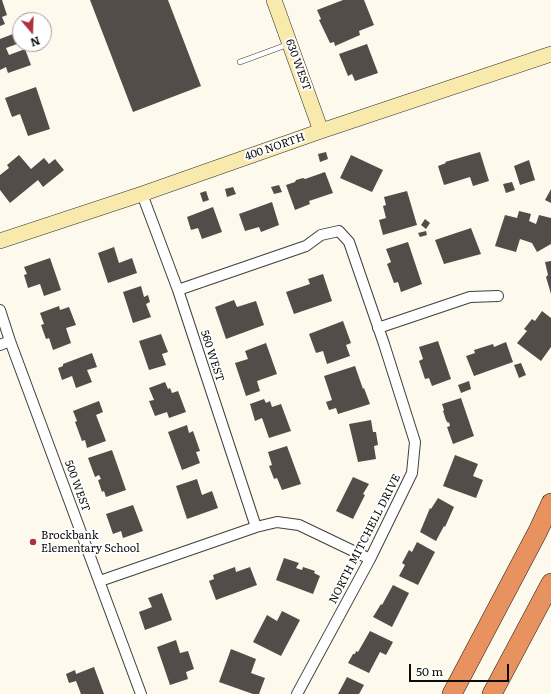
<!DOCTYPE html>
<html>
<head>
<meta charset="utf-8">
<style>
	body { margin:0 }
	#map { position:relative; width:551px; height:694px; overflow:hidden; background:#fdf9ec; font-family:Literata,serif }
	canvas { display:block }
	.north { position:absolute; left:12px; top:12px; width:40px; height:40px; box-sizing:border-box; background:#fff; border:1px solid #9e9e9e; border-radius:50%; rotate:161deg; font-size:11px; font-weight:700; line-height:16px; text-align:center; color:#0c0c0c }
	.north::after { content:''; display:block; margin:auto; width:14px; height:18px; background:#b02f41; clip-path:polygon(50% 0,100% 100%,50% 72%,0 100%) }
	.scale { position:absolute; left:409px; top:664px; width:100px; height:18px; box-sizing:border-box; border:2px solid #0c0c0c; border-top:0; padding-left:5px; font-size:12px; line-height:14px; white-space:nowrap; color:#0c0c0c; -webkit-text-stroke:3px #fff; paint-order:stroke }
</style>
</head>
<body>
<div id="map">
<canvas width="551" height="694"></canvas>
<div class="north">N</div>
<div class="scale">50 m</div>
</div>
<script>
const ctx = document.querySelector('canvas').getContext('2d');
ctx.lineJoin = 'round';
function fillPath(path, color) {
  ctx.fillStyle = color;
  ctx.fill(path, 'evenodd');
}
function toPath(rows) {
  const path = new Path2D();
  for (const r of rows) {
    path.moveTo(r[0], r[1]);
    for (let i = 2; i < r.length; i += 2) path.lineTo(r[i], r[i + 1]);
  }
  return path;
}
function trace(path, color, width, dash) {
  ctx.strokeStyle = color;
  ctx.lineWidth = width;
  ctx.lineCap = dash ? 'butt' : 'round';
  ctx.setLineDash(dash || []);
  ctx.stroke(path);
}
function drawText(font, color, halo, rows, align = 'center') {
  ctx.font = font + ' Literata,serif';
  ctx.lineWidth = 4;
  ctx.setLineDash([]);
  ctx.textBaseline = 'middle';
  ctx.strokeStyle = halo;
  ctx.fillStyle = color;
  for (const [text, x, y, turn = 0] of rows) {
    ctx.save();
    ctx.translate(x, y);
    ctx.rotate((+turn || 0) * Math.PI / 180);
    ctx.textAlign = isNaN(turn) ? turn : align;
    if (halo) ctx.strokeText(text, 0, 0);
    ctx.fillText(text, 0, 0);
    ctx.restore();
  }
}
fillPath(toPath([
	[0,0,2,0,7,15,2,17,5,24,0,26],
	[90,0,168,0,201,86,133,112],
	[343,0,364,0,374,25,359,31,360,35,335,46,334,42,330,43,319,20,321,19,317,10],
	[13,34,17,44,6,48,9,55,25,49,31,65,8,73,6,67,0,70,0,39],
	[367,44,378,73,355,81,352,74,348,76,339,54],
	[36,87,50,129,28,136,20,114,12,117,5,98],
	[326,152,328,159,320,162,318,154],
	[480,152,489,181,473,186,470,177,444,185,438,166,446,163,445,162],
	[19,155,31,169,44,158,49,164,55,159,64,170,43,187,38,180,10,203,0,190,0,175,9,168,7,165],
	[351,155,383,170,372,192,340,178],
	[529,160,535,180,520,185,514,166],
	[325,172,333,193,309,201,310,204,295,210,286,185,295,182,296,180,303,178,305,179],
	[512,182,515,190,506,193,503,184],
	[279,185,282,192,274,194,271,187],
	[233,187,236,194,227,197,225,189],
	[551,189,551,203,545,200],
	[206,191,209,200,203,202,200,193],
	[407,191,417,225,383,235,379,220,386,218,383,206,386,205,384,197],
	[272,202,279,225,261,232,259,227,245,231,239,214],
	[213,207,222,232,202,239,198,228,191,230,187,217],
	[519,211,531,214,529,221,536,224,539,215,551,218,551,244,537,252,532,243,520,239,516,252,495,246,505,215,517,218],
	[425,219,430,223,426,229,421,225],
	[471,228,481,254,444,264,435,240],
	[426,231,427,235,420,237,418,233],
	[408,242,422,284,401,292,398,282,394,283,387,264,391,262,386,249],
	[114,247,119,263,132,258,137,273,108,283,98,253],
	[50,258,61,290,44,296,40,284,28,288,24,275,27,274,24,267],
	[551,261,551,294,546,277,548,275,545,262],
	[323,274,332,301,294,314,286,292,310,284,308,279],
	[141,286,144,297,148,295,150,302,146,304,151,317,133,323,123,292],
	[234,300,237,307,256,301,264,325,226,339,215,307],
	[59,306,60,310,69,307,76,325,66,328,71,343,53,350,49,338,46,339,41,325,44,324,40,313],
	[542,311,551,318,551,347,541,361,517,343,527,331,524,329,532,319,535,321],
	[343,321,351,343,346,345,350,356,327,364,323,351,316,353,309,334],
	[161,334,168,352,162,354,166,365,149,370,139,341],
	[438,341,451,379,432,386,429,378,425,379,419,361,423,359,419,347],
	[506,342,513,362,474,376,466,356,475,353,474,350,493,344,494,347],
	[266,343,277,374,257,381,260,391,246,396,235,363,248,359,245,351],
	[92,353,97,367,87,370,92,382,76,388,72,376,62,380,58,368,63,366,63,364],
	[521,363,526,375,519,378,514,365],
	[355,366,363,389,364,388,370,404,338,414,336,408,329,410,326,402,332,400,324,376],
	[469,381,471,389,461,393,458,385],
	[165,382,168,389,170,388,172,393,178,391,186,412,169,418,167,412,155,416,149,401,154,400,149,388],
	[461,398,474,436,453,444,447,427,450,426,449,422,448,423,446,420,443,411,444,410,442,404],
	[264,399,266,403,270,401,272,407,281,404,291,431,269,438,262,418,255,421,250,404],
	[99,401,103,412,96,415,106,441,87,448,85,440,82,441,75,422,77,421,73,411],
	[371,420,373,432,376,432,378,445,374,446,376,459,358,462,349,424],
	[187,425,189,433,193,431,200,451,196,452,200,463,182,470,168,432],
	[287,446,301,484,282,490,277,478,274,479,269,466,272,465,268,452],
	[112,450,126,490,106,497,104,491,102,492,98,480,101,479,99,475,95,477,88,458],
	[455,455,478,464,473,476,483,480,476,498,443,486],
	[353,477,369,484,363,494,365,495,353,519,336,511],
	[197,479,202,495,212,491,218,508,187,519,176,486],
	[438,498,454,507,445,527,444,526,436,541,420,532,430,508,431,509],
	[133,505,143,531,123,538,121,531,113,534,106,514],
	[417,542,435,552,418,585,399,576,405,565,402,563,409,550,412,552],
	[284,558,299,563,296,568,302,570,303,567,315,571,314,573,320,576,313,594,276,580],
	[235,567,236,572,250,567,257,585,216,600,209,581,214,579,213,575],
	[393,585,409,593,392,627,373,617,381,604,382,605],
	[162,593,172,620,145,630,139,612,152,607,148,598],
	[282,611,300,620,281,656,253,642,267,615,277,621],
	[370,631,393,642,386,655,380,652,369,673,348,663,353,654,355,654,356,651,358,652],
	[176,640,180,653,188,651,194,669,186,672,188,679,170,685,157,647],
	[231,649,256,659,251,673,265,678,259,694,253,694,219,682],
	[94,667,104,694,81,694,76,681,69,683,66,674,75,670,76,674],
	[347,677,364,685,359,694,338,694]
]), '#534c49');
const lane = toPath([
	[240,62,289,44]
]);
const street = toPath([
	[142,194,178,290,256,527],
	[178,290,306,246,321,235,339,231,349,242,384,344,415,442,412,473,370,559,297,694],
	[0,310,10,341,141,694],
	[378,328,470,297,498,296],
	[0,345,10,341],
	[100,581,256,527,277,522,299,525,370,559]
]);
const secondary = toPath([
	[274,0,321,131],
	[0,241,142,194,321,131,551,54]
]);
const highway = toPath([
	[452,694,538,531,551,503],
	[492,694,551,583]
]);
trace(lane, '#3f3f3f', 6);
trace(street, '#3f3f3f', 12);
trace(secondary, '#2e2e2e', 16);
trace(highway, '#1d1d1d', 20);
trace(lane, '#fff', 5);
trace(street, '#fff', 10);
trace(secondary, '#f8e9ac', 15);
trace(highway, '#e8925f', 19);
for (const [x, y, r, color] of [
	[33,542,4,"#b02f41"]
]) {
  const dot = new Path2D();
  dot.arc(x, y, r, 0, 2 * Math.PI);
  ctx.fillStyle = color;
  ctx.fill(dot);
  trace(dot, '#fff', 1.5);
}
drawText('11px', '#0c0c0c', '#fff', [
	["630 WEST",298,65,70],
	["400 NORTH",275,147,-19],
	["560 WEST",212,356,72],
	["500 WEST",77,486,70],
	["NORTH MITCHELL DRIVE",365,539,-63]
]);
drawText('11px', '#0c0c0c', '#fff', [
	["Brockbank",41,536],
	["Elementary School",41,549]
], 'left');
</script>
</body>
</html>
